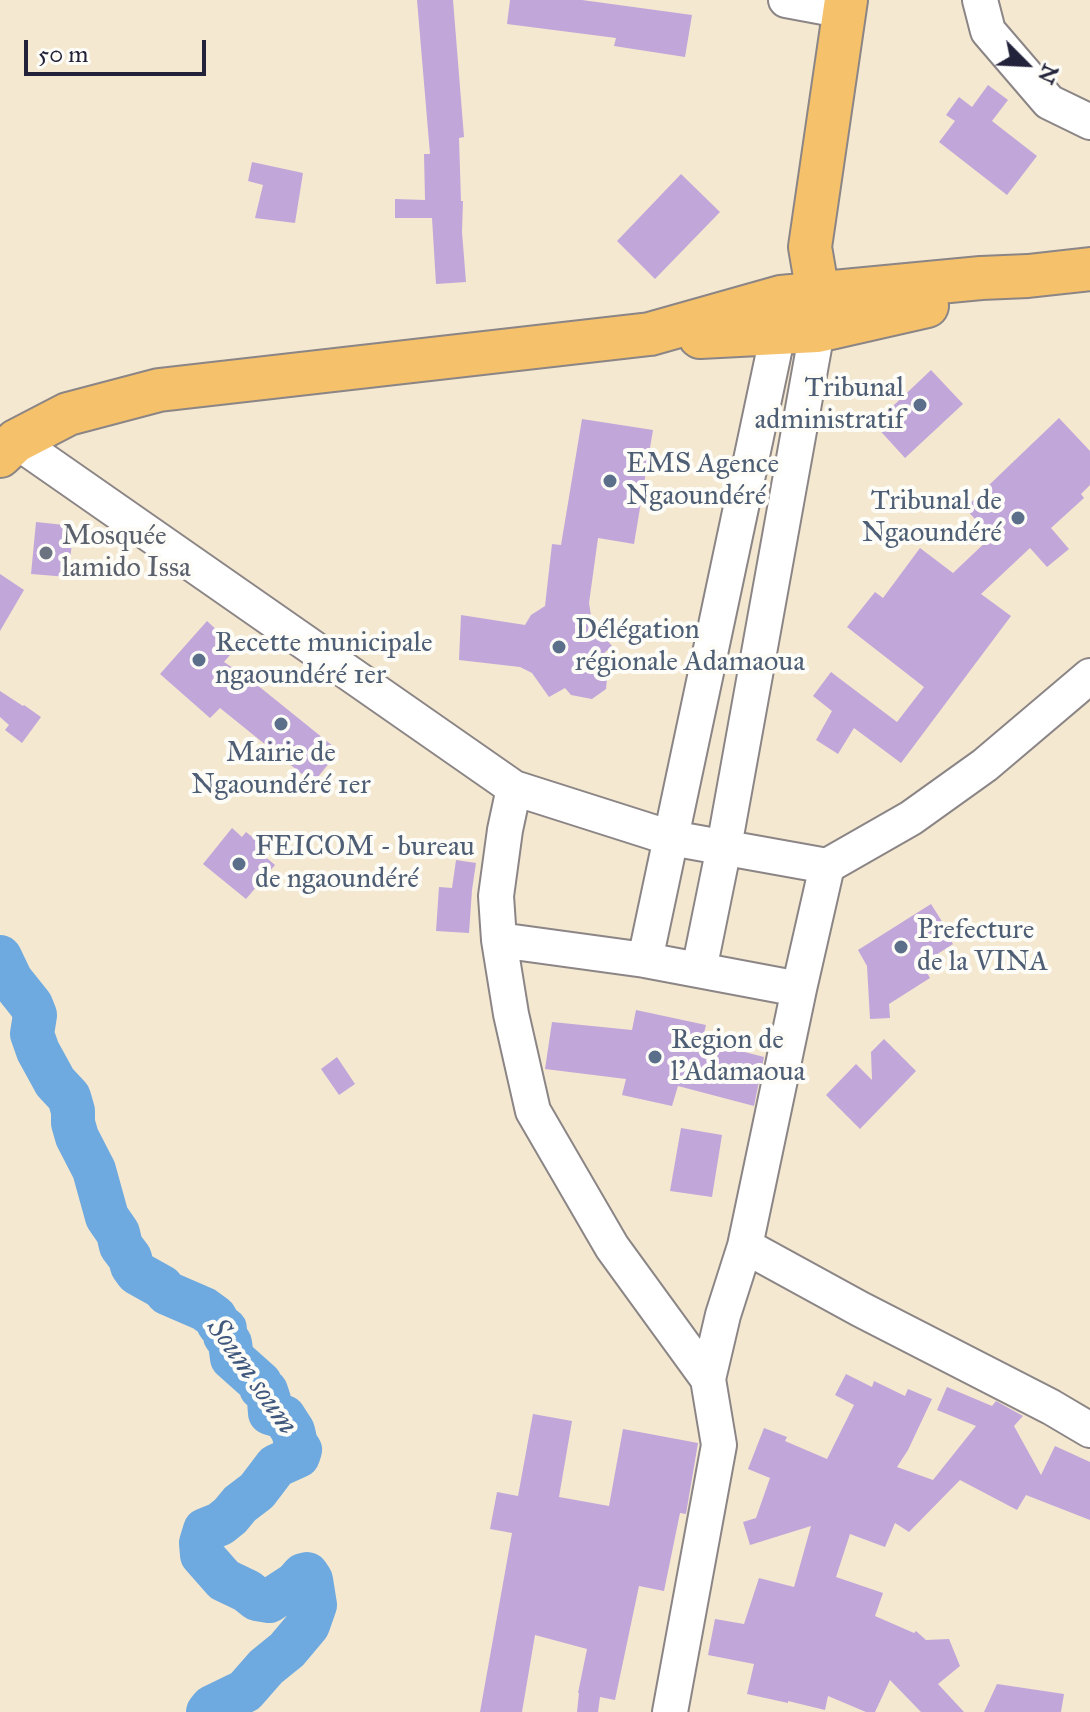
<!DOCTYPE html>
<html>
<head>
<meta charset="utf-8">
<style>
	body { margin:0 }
	#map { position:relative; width:1090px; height:1712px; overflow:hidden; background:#f4e8d0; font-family:"IM FELL Great Primer",serif }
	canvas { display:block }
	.north { position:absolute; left:986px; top:24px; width:80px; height:80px; -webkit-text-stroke:6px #fdfcf7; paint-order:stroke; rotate:114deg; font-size:22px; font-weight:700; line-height:32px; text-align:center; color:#22223b }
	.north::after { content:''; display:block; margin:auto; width:28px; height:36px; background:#22223b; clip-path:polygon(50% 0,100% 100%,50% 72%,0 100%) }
	.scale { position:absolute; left:24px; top:40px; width:182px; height:36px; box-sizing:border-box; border:4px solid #22223b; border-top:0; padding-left:10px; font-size:24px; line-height:28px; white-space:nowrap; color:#22223b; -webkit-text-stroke:6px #fdfcf7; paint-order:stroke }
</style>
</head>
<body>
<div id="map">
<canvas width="1090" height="1712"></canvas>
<div class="north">N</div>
<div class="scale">50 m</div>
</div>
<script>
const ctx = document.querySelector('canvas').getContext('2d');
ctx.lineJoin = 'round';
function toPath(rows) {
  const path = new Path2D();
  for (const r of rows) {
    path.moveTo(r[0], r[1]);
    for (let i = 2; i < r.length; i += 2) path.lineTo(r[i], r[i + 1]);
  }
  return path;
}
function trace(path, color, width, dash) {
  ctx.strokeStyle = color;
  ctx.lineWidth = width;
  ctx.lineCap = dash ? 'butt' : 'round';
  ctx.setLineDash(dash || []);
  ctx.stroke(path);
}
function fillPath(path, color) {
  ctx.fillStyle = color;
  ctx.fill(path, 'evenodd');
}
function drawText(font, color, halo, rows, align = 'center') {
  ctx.font = font + ' "IM FELL Great Primer",serif';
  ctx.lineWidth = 8;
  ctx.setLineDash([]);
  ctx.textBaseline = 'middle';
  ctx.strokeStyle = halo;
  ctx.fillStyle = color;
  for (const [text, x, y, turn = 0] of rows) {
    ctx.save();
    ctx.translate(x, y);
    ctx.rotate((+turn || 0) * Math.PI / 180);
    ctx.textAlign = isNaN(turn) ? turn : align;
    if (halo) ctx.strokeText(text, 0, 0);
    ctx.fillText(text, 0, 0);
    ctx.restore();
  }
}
trace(toPath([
	[0,957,11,980,31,1005,35,1015,32,1034,38,1051,55,1082,69,1097,73,1111,73,1123,77,1137,94,1170,107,1217,118,1233,121,1246,130,1258,132,1266,137,1273,162,1287,167,1293,204,1309,215,1317,219,1325,225,1329,225,1336,230,1343,232,1358,260,1383,261,1388,266,1391,269,1400,270,1413,284,1417,293,1431,296,1444,300,1450,298,1456,276,1466,257,1491,240,1504,230,1516,220,1524,205,1530,201,1543,202,1555,224,1580,247,1591,257,1599,269,1601,295,1584,303,1575,307,1574,311,1580,315,1605,308,1625,287,1650,266,1667,245,1691,212,1707,208,1712]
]), '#6ea9df', 44);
fillPath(toPath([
	[417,0,453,0,464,137,459,138,461,201,463,201,462,232,466,282,436,284,432,218,395,218,395,199,425,200,424,154,430,154],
	[510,0,582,0,692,15,685,57,614,46,616,38,507,24],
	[988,85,1008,100,992,121,1037,156,1007,195,939,142,955,121,946,115,959,97,972,107],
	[252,162,303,173,295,223,255,218,263,185,248,181],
	[681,174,720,212,655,279,617,241],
	[931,370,963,404,905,458,874,424],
	[1059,418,1090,451,1090,485,1081,494,1084,498,1051,528,1069,549,1047,567,1030,548,981,594,1011,616,901,763,854,728,838,754,816,740,832,711,813,696,831,672,897,722,924,687,847,627,875,592,883,598,920,548,953,573,991,537,965,508],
	[582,419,653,430,634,544,598,538,589,603,592,622,612,646,600,657,608,668,606,689,592,699,571,695,565,688,549,697,532,673,520,667,459,660,461,615,525,625,531,615,545,606,552,544,561,545],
	[36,522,74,526,68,577,31,574],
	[0,574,24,590,0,631],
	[207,621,236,648,224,662,251,680,339,751,313,783,220,708,210,718,160,674],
	[0,691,23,706,24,705,41,717,22,743,5,730,9,725,0,717],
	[232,828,242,837,246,832,267,849,262,854,275,865,246,899,203,864],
	[456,860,476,863,472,890,469,933,436,931,439,887,452,888],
	[931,904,948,931,946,933,953,944,922,964,930,978,889,1004,890,1018,870,1019,867,966,858,950],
	[636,1010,706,1025,702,1041,764,1057,754,1106,678,1086,672,1106,622,1095,626,1079,545,1069,552,1022,632,1030],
	[884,1039,916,1071,860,1129,826,1095,856,1064,872,1080,871,1052],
	[337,1057,355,1084,339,1095,321,1069],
	[681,1128,722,1135,712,1197,670,1191],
	[846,1374,872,1387,874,1381,905,1396,908,1389,932,1399,908,1450,897,1467,933,1480,976,1426,937,1410,947,1387,992,1406,996,1401,1023,1416,1014,1426,1041,1475,1055,1446,1090,1462,1090,1520,1026,1495,1017,1510,960,1480,909,1532,895,1523,885,1547,850,1534,836,1577,883,1593,875,1616,914,1633,916,1631,926,1640,949,1639,960,1666,938,1684,964,1712,921,1712,890,1680,875,1712,866,1712,828,1696,825,1710,788,1701,788,1703,747,1694,754,1664,708,1655,715,1619,744,1624,759,1578,794,1587,811,1526,750,1545,743,1522,756,1518,770,1478,748,1469,764,1428,787,1437,785,1441,827,1459,854,1405,835,1395],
	[533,1414,572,1421,559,1497,609,1506,623,1429,698,1443,686,1514,680,1513,664,1591,639,1586,615,1700,600,1697,598,1712,577,1712,579,1693,578,1693,587,1649,535,1635,522,1712,480,1712,512,1533,490,1529,497,1492,518,1496],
	[997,1684,1064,1694,1061,1712,984,1712]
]), '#c1a6da');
const minor = toPath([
	[786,0,845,11],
	[980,0,988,31,1049,102,1090,122],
	[16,441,514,788,671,838,827,866,911,818,985,765,1090,676],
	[514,788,505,830,496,896,499,940,645,960,799,989,827,866],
	[499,940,511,1014,533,1111,612,1247,708,1379],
	[645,960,778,333],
	[699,970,724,847,817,331],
	[799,989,745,1246,860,1309,1051,1407,1090,1430],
	[670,1712,719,1445,708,1379,723,1315,745,1246]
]);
const major = toPath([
	[817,319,818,294,810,247,846,0],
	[700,337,817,331,927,306],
	[0,456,16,441,68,414,159,390,650,334,781,297,981,278,1028,276,1090,269]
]);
trace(minor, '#8b8586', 38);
trace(major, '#8b8586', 46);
trace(minor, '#fff', 34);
trace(major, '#f5c16b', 42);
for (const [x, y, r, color] of [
	[920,405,8,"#5c6f8a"],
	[610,481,8,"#5c6f8a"],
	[1018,518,8,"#5c6f8a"],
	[46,553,8,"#6b7280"],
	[559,647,8,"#5c6f8a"],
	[199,660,8,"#5c6f8a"],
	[281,724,8,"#5c6f8a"],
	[239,864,8,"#5c6f8a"],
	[901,947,8,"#5c6f8a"],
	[655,1057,8,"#5c6f8a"]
]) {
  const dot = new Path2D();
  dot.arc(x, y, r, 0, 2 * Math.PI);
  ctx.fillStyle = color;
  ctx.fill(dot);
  trace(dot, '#fdfcf7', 3);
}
drawText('28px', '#4e5e75', '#fdfcf7', [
	["Tribunal",904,389,"right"],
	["administratif",904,421,"right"],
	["EMS Agence",626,465],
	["Ngaoundéré",626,497],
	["Tribunal de",1002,502,"right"],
	["Ngaoundéré",1002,534,"right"],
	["Délégation",575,631],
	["régionale Adamaoua",575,663],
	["Recette municipale",215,644],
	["ngaoundéré 1er",215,676],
	["Mairie de",281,754,"center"],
	["Ngaoundéré 1er",281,786,"center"],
	["FEICOM - bureau",255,848],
	["de ngaoundéré",255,880],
	["Prefecture",917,931],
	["de la VINA",917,963],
	["Region de",671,1041],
	["l'Adamaoua",671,1073]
], 'left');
drawText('28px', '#5b616d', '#fdfcf7', [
	["Mosquée",62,537],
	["lamido Issa",62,569]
], 'left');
drawText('italic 30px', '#40587d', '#fdfcf7', [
	["Soum soum",251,1377,55]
]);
</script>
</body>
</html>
